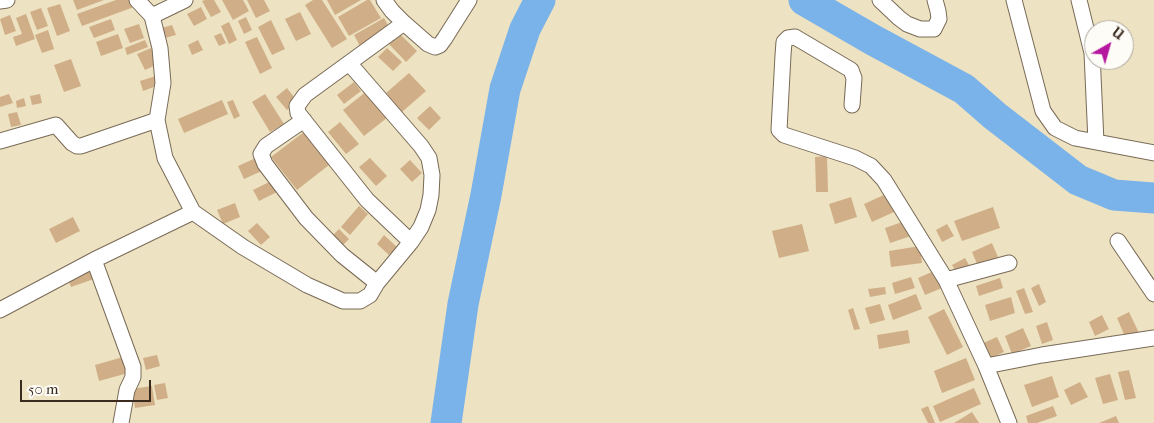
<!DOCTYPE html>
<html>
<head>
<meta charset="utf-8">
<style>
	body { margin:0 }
	#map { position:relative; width:1154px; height:423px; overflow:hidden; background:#ede2c1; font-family:"IM FELL French Canon",serif }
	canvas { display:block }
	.north { position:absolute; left:1084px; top:20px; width:50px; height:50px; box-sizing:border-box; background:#fdfcf7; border:1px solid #afa8a0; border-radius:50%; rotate:38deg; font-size:14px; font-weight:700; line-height:20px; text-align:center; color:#3b2a1e }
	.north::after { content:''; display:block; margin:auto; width:18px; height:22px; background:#b5179e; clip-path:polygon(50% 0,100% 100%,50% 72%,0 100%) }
	.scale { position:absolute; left:20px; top:380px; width:131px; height:22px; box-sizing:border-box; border:2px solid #3b2a1e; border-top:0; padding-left:6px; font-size:15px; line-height:18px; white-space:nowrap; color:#3b2a1e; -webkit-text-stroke:4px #fdfcf7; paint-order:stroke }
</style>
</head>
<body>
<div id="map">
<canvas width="1154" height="423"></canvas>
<div class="north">U</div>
<div class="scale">50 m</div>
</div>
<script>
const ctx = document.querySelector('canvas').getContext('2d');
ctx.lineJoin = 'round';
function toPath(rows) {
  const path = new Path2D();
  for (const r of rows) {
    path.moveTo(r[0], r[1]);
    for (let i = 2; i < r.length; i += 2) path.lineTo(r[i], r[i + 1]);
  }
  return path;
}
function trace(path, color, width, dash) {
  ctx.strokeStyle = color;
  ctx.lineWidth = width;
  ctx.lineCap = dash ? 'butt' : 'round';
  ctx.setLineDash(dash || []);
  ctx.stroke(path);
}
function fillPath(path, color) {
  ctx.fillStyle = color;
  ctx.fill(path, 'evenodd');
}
trace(toPath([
	[804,0,873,40,964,89,995,116,1078,180,1114,195,1154,198],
	[446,423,463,304,486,195,505,89,525,29,540,0]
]), '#7ab2ea', 31);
fillPath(toPath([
	[73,0,104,0,77,10],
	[116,0,131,0,134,7,82,26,77,14],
	[205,0,214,0,221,12,211,17,202,1],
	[222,0,243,0,249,11,233,20],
	[247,0,264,0,270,11,256,18],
	[313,0,322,0,347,39,332,48,305,5],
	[327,0,361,0,335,15],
	[367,0,370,0,381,18,349,36,338,17],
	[60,4,70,31,57,36,47,8],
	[201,7,207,19,194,26,187,14],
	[41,8,48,26,37,30,30,12],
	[300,12,311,34,296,41,285,19],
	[26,14,35,39,16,46,13,37,22,34,16,18],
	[10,15,16,31,5,35,0,19],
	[246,17,252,30,244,34,238,21],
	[384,18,391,31,361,48,354,35],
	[111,19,115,30,94,38,89,27],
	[271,20,285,49,272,55,258,27],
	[229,22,237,40,229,44,221,26],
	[139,24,144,38,130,43,124,29],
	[172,25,176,35,165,38,162,28],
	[48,30,54,49,42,53,35,35],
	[221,33,226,43,219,46,214,36],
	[399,33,417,51,406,62,388,43],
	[118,34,123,48,101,56,96,42],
	[257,37,272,68,260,74,245,42],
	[145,40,148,47,127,55,125,48],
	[198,40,203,50,192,55,188,45],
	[151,48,158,64,145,70,137,54],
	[387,48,402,62,393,71,378,57],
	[71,59,81,86,64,92,54,65],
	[409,73,426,91,402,112,386,93],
	[156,76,159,85,143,91,140,81],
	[354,82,361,91,344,104,337,95],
	[287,88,297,101,287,110,276,97],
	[367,91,388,117,364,136,343,110],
	[9,94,13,103,0,107,0,97],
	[40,94,42,103,32,105,30,96],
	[265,94,284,124,270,132,252,102],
	[24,98,26,106,17,108,16,101],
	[222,100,228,114,184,133,178,119],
	[233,100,240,116,234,119,227,102],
	[430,106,441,118,429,130,417,118],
	[17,112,21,125,11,127,8,114],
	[340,122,359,144,346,154,328,132],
	[304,132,329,165,297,190,271,157],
	[827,156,828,192,816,192,815,157],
	[258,157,264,170,244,179,238,166],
	[370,158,387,176,376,186,359,167],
	[410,160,422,173,412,182,400,169],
	[271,181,277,192,259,201,253,190],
	[886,194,894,212,872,222,864,204],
	[851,197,857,217,835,224,829,204],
	[235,203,240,217,223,224,217,210],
	[359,206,368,214,350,235,341,227],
	[993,207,1000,228,962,241,954,221],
	[73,217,80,231,56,243,49,229],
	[905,221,911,236,890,243,885,228],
	[257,223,270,237,261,245,248,231],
	[802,224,809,251,779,258,772,231],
	[947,224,954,236,942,242,936,230],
	[339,229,349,239,343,245,332,236],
	[384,235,397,247,389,255,377,244],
	[992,243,998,257,978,266,972,252],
	[920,246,922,263,891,267,889,251],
	[965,258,969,265,956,272,952,265],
	[90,268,94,279,71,287,67,276],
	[934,271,942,288,925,295,918,278],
	[911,277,915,288,895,294,892,283],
	[1000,278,1003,288,979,296,976,286],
	[1039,284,1046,302,1039,306,1031,288],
	[885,287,886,294,870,297,868,289],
	[1024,288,1033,312,1025,314,1016,291],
	[916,294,922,309,893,320,888,305],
	[1011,297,1015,313,990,321,985,305],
	[880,304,885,320,870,324,865,308],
	[853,308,860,329,854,330,848,310],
	[944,309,963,347,947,355,928,317],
	[1129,312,1139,333,1126,339,1117,318],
	[1102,315,1109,329,1095,336,1089,322],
	[1047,322,1053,340,1042,344,1036,326],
	[1023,328,1031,346,1012,354,1005,336],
	[908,330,910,343,879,349,877,335],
	[997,337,1004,352,988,359,981,344],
	[157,355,160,366,146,370,143,358],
	[123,357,128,373,99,381,95,365],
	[966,358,975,380,942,393,934,371],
	[1129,370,1136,398,1125,400,1118,372],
	[1110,374,1118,400,1103,404,1095,378],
	[1052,376,1059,397,1032,407,1024,385],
	[1080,382,1088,397,1071,405,1064,390],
	[165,383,168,398,157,400,154,385],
	[152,386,155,405,135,408,132,389],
	[974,388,981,404,940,422,933,406],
	[928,406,935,423,928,423,921,409],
	[1053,406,1057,416,1037,423,1028,423,1026,416],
	[972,412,979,423,954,423],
	[1116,416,1119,423,1099,423]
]), '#d0af88');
const street = toPath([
	[137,0,152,16,185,0],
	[384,0,392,11,404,23,428,44,435,47,440,45,445,38,469,0],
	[880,0,899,18,907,24,920,29,934,29,939,19,938,11,935,0],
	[1014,0,1043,111,1055,128,1075,138,1154,153],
	[1079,0,1092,53,1096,142],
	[0,1,7,0],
	[152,16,160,48,163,83,157,120,165,158,193,212,243,247,307,285,343,301,360,301,370,295,377,283,411,242,421,227,428,210,431,195,432,175,429,158,421,146,349,63],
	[404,23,305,95,297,106,298,113,367,200,411,242],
	[852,105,854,78,851,70,795,37,788,38,784,42,783,55,779,130,784,135,855,158,871,166,884,180,946,280,986,366,1009,423],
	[304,120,266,146,261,154,265,164,306,218,342,255,377,283],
	[0,141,56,125,72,143,77,146,81,146,157,120],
	[1118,241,1154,294],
	[94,260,133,367,133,377,127,390,121,423],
	[946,280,1009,263],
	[0,310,94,260,193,212],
	[986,366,1042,355,1154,338]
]);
trace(street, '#796a57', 17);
trace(street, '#fff', 15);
</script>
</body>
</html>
